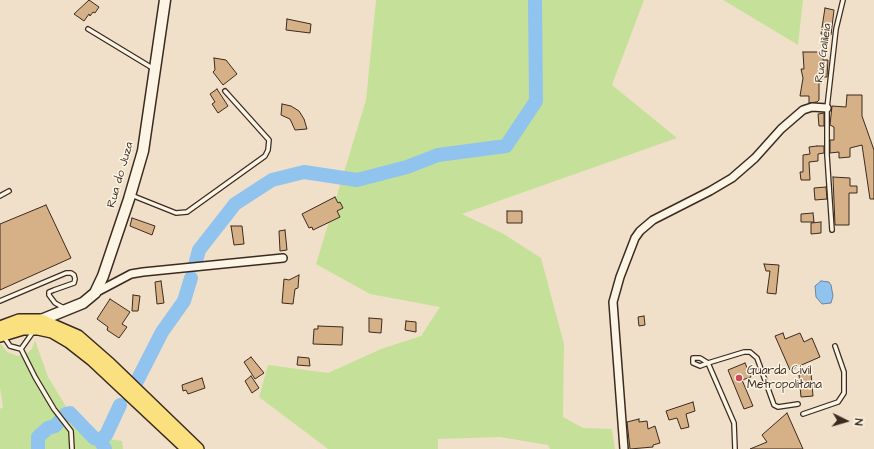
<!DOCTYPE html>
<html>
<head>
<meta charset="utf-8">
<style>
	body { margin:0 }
	#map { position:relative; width:874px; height:449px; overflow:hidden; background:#f1e0c9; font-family:"Architects Daughter",sans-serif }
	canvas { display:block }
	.north { position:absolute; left:826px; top:401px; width:40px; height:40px; -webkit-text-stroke:3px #fcf5e5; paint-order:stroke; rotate:95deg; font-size:11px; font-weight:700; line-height:16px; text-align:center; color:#3b2a1e }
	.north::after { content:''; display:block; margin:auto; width:14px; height:18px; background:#3b2a1e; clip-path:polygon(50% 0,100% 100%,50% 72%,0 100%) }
</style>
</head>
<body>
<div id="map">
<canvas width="874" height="449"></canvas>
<div class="north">N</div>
</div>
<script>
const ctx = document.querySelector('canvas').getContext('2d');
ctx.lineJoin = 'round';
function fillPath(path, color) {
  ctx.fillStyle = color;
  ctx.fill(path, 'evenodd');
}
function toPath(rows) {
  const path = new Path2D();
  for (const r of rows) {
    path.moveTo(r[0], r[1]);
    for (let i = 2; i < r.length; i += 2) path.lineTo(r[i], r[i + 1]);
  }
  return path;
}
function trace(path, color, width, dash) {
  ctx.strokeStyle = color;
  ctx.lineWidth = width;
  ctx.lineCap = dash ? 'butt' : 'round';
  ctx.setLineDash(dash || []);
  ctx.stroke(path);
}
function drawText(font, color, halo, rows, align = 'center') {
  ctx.font = font + ' "Architects Daughter",sans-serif';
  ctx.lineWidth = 3;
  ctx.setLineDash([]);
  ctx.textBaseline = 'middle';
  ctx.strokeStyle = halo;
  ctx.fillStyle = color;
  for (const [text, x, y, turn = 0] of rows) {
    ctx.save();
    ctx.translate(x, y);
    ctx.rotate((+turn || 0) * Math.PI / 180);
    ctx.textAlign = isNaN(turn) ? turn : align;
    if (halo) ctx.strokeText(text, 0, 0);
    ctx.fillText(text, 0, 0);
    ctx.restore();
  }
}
fillPath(toPath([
	[376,0,644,0,612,85,677,138,462,214,502,233,541,258,564,344,563,417,583,428,612,429,615,449,550,449,548,445,500,437,438,439,438,449,328,449,259,397,268,365,328,373,381,349,421,336,440,307,370,294,316,264,366,100],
	[723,0,803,0,798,45],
	[35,340,48,377,67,408,79,414,91,428,103,438,122,441,123,449,0,449,0,409,3,407,0,388,0,343,7,352,18,356,26,354,32,349]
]), '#c5e199');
const water = toPath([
	[821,281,829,282,831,285,833,296,831,303,822,304,816,297,815,286,821,281]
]);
fillPath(water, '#90c3ed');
trace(water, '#6e869a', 1);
trace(toPath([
	[195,265,199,250,235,204,272,180,304,172,357,180,407,167,438,155,506,146,536,101,535,0],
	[136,383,162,332,184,301,191,278],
	[100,440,106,435,120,405],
	[38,449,38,437,48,428,55,426,66,414,70,413,94,438,100,440,105,449]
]), '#90c3ed', 14);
const building = toPath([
	[89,0,99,7,95,13,93,12,90,16,89,14,84,21,74,14,89,0],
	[825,8,834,10,831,35,821,34,825,8],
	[287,19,311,24,310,33,286,30,287,19],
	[803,52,823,52,823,60,828,60,827,77,822,77,822,83,819,83,819,100,817,102,809,103,809,96,800,96,803,78,801,69,804,69,803,52],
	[214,58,226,60,237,74,223,85,213,72,215,70,214,58],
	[217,89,228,106,218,113,212,104,215,102,210,94,217,89],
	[847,95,862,95,862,116,874,150,874,199,870,199,862,145,850,148,850,157,839,158,839,152,830,153,830,140,834,140,834,127,830,125,832,106,846,107,847,95],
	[282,104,291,106,299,111,304,119,307,129,295,130,290,119,281,115,282,104],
	[824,113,824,126,819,126,818,114,824,113],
	[817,146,824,146,824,153,818,154,818,161,809,162,810,180,801,180,800,172,803,172,803,155,810,154,809,147,817,146],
	[833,177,850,178,850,186,857,186,857,193,849,193,849,225,835,225,833,177],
	[826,187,827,199,815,200,814,188,826,187],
	[335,197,338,203,340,202,343,208,337,211,340,217,313,230,312,227,309,228,302,214,335,197],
	[46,205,71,258,0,290,0,224,46,205],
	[507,211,522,211,522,223,507,223,507,211],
	[813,213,814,222,801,222,801,214,813,213],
	[132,218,155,226,152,235,130,226,132,218],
	[821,222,821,233,811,234,811,223,821,222],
	[231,226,242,226,244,244,234,245,231,226],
	[285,230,287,250,280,251,279,231,285,230],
	[764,264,779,265,776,294,767,293,770,271,766,271,764,264],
	[299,275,298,288,295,289,293,304,282,303,284,279,289,280,299,275],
	[161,281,164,303,157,304,155,282,161,281],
	[133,295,140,296,138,311,132,311,133,295],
	[110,299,130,312,122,324,127,327,119,338,107,330,108,327,97,319,110,299],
	[644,316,645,325,639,326,638,317,644,316],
	[369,318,382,319,381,333,369,332,369,318],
	[406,321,416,322,416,332,405,330,406,321],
	[318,326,343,327,342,345,313,344,314,329,318,329,318,326],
	[783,333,785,339,800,333,804,342,812,338,820,357,790,370,775,336,783,333],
	[251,357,264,373,255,379,244,362,251,357],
	[298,357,309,358,310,366,297,365,298,357],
	[745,363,751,377,742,380,753,406,744,409,728,370,745,363],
	[811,373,813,396,801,397,799,375,811,373],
	[251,376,259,388,252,393,245,381,251,376],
	[202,378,205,388,188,394,186,390,183,391,182,385,202,378],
	[693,402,695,411,686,414,689,427,681,429,677,418,669,420,666,411,693,402],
	[787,413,803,449,750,449,767,442,762,435,763,434,787,413],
	[639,419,639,422,647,421,648,429,655,426,660,443,653,445,653,447,630,449,627,422,639,419]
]);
fillPath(building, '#d6b087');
trace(building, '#3b2a1e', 1);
const lane = toPath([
	[88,29,154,69],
	[131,195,176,213,187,212,265,156,268,150,269,140,225,91],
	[0,196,9,191],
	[832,230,827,155,827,108,836,29,843,0],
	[0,301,66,273,71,273,74,275,75,279,74,283,54,290,49,292,49,295,55,303,64,308],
	[4,337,10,346,21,349,35,377,54,409,71,431,72,449],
	[21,349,33,332],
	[803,414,838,402,844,393,844,372,835,346],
	[735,449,734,423,708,363,700,358,693,358,693,363,700,366,708,363,744,352,750,352,757,358,774,405,778,407,798,404]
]);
const street = toPath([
	[95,293,131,274,143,272,283,258],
	[624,449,613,302,620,277,635,238,640,231,653,220,710,191,732,178,755,158,781,129,803,110,812,107,827,108]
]);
const secondary = toPath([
	[41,320,83,303,95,293,103,276,129,199,143,151,165,0]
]);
const primary = toPath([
	[0,327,19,320,41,320,78,336,110,364,198,449],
	[0,336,23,329,38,329,52,332,69,342,92,360,187,449]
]);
trace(lane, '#3b2a1e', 6);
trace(street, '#3b2a1e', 10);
trace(secondary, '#3b2a1e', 13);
trace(primary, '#3b2a1e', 14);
trace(lane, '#fcf5e5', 3.5);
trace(street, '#fcf5e5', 7);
trace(secondary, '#fcf5e5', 10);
trace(primary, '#fbe080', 11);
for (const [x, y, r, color] of [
	[739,378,4,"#d1495b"]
]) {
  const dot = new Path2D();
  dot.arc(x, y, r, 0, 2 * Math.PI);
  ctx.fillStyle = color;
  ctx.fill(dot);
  trace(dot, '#fcf5e5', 1.5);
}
drawText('12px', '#3b2a1e', '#fcf5e5', [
	["Rua Galileia",824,53,-82],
	["Rua do Juza",121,175,-74]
]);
drawText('12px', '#3b2a1e', '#fcf5e5', [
	["Guarda Civil",747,371],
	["Metropolitana",747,385]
], 'left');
</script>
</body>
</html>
